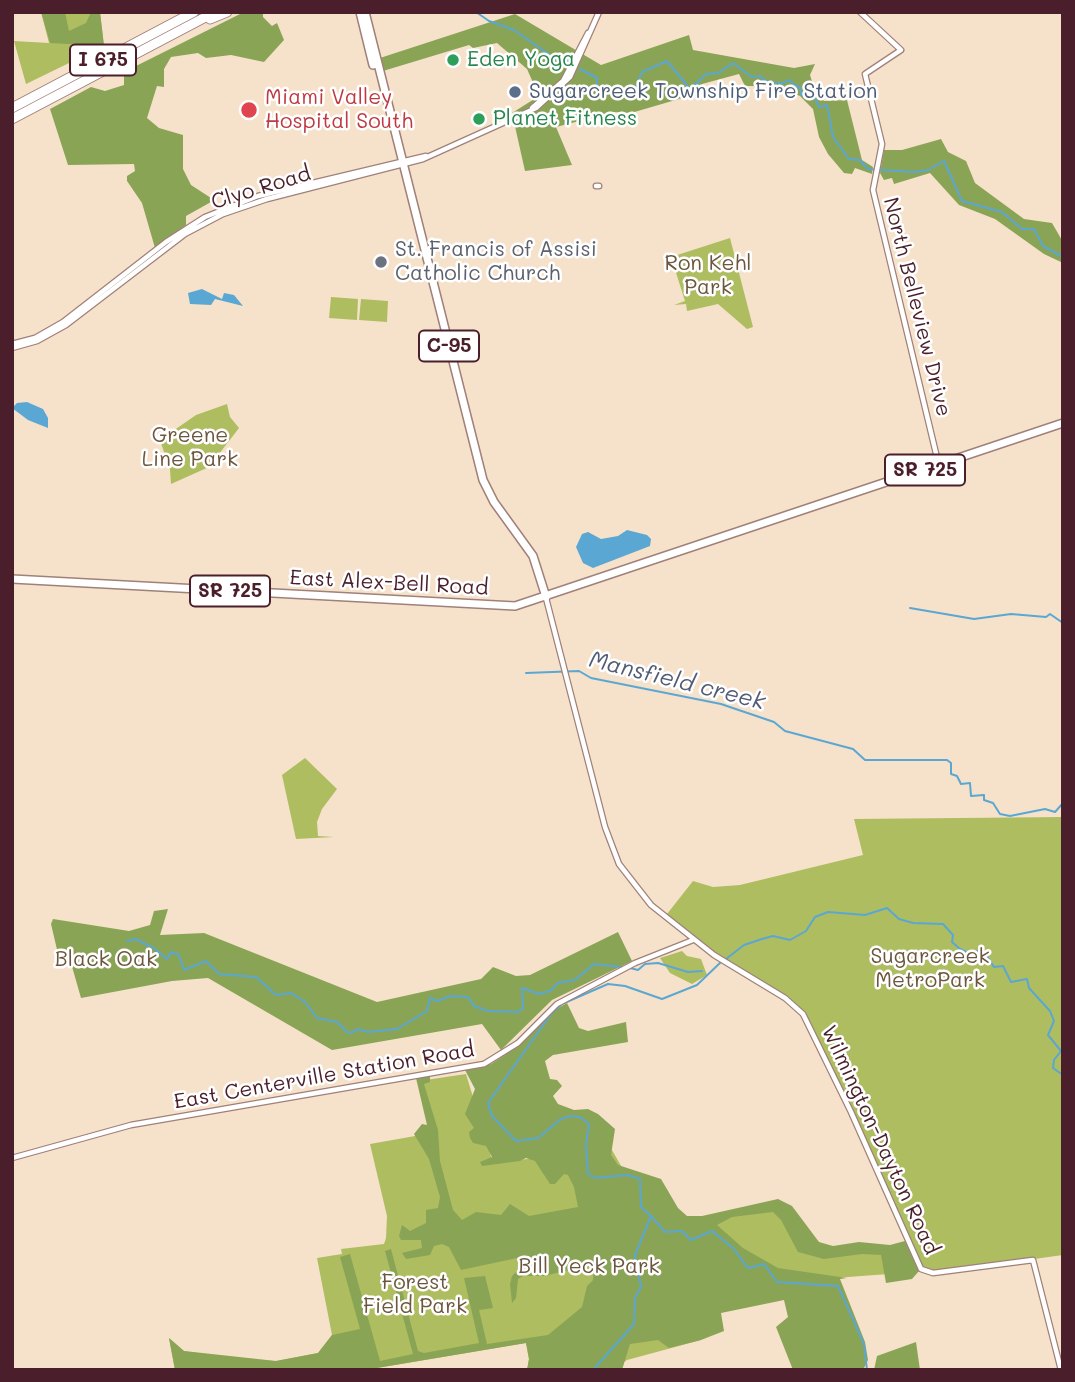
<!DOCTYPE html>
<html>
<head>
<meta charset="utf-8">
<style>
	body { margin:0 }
	#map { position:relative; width:1075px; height:1382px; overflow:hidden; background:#f6e2ca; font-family:Mali,sans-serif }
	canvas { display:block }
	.frame { position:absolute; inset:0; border:14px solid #4a1f2b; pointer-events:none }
</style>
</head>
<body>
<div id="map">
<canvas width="1075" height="1382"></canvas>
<div class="frame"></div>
</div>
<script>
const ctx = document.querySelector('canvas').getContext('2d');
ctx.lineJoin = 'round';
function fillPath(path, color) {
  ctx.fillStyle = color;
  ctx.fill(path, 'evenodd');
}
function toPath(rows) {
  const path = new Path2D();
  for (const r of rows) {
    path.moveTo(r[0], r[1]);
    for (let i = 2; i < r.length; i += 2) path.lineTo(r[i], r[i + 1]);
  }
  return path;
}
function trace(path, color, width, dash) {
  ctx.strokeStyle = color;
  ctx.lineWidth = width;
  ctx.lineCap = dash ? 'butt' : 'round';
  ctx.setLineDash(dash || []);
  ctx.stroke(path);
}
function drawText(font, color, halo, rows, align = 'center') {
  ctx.font = font + ' Mali,sans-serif';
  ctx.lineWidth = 5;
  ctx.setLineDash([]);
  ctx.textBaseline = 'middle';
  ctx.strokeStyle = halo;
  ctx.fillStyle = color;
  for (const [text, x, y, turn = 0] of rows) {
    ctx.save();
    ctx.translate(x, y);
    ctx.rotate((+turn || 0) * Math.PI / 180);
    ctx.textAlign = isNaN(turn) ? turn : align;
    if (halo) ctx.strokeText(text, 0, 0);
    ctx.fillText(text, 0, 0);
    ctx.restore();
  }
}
fillPath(toPath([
	[41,12,100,12,104,46,26,84,14,41,49,43],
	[730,238,753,327,747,329,718,304,687,311,686,304,674,305,685,301,671,257],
	[331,297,358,299,357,320,329,318],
	[361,299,388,301,387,322,359,320],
	[227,404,230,417,239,428,209,467,171,484,170,470,160,440,196,415],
	[305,758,337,789,322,809,317,822,318,836,334,837,296,839,282,775],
	[1063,817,1063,1255,933,1273,923,1270,810,1026,795,1006,714,955,667,914,693,881,713,887,740,885,863,855,854,819],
	[682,951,687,956,701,959,707,975,692,984,670,973,660,958],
	[466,1074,493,1163,535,1158,593,1117,628,1178,681,1224,778,1204,806,1248,907,1250,915,1272,687,1289,701,1340,627,1360,612,1370,527,1370,529,1359,526,1343,365,1370,175,1370,169,1338,184,1351,240,1360,276,1361,318,1353,332,1335,317,1258,342,1254,341,1249,384,1244,386,1238,387,1216,370,1144,432,1133,419,1081]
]), '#aebd60');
fillPath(toPath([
	[41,12,65,12,69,31,86,23,91,12,100,12,104,46,50,43],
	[244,12,263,12,263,17,272,26,277,23,284,40,264,62,231,55,206,58,198,53,171,57,164,69,164,87,157,86,147,118,159,128,183,135,183,169,191,185,211,198,211,202,186,216,186,225,155,248,142,203,127,181,127,176,135,171,134,164,68,165,50,109,91,87,105,91,124,85,124,72],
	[515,14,601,65,689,35,693,50,794,68,815,64,810,75,814,88,824,101,847,100,862,160,873,167,872,174,855,168,852,174,844,173,828,154,819,137,813,109,800,96,771,86,745,86,739,74,702,84,703,92,631,113,614,112,556,127,572,165,525,171,512,113,539,96,527,69,497,43,473,48,469,45,383,71,380,58],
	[941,139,948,152,966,161,975,183,1024,219,1052,223,1063,242,1063,263,1044,254,995,219,959,205,930,173,894,184,892,178,884,180,880,173,884,150,902,150],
	[168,909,160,935,204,933,377,1002,481,979,493,967,516,976,530,975,618,932,632,961,552,1000,501,1050,482,1024,332,1050,208,978,172,981,81,998,69,956,59,958,51,924,53,919,129,931,150,925,154,911],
	[567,1003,579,1028,588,1031,626,1022,628,1042,553,1055,545,1061,550,1079,557,1080,562,1086,553,1096,558,1104,574,1110,588,1109,598,1114,615,1129,611,1155,618,1165,661,1179,678,1208,687,1216,702,1216,778,1199,792,1206,819,1242,833,1246,859,1242,890,1245,905,1241,919,1271,912,1279,886,1283,881,1255,862,1254,824,1259,798,1252,781,1220,773,1212,732,1217,717,1225,743,1248,778,1268,847,1278,840,1279,865,1342,868,1360,863,1370,793,1370,776,1327,788,1317,784,1300,721,1313,724,1331,701,1340,669,1348,658,1340,630,1344,622,1370,527,1370,529,1359,526,1343,365,1370,175,1370,169,1338,184,1351,276,1361,318,1353,332,1335,360,1329,340,1257,350,1254,380,1361,413,1354,385,1251,391,1249,418,1351,424,1353,479,1343,464,1278,485,1276,493,1308,479,1310,487,1344,548,1335,582,1307,587,1286,593,1280,594,1268,590,1265,544,1276,523,1276,518,1279,516,1298,512,1303,510,1284,512,1276,525,1263,522,1257,461,1270,449,1247,442,1244,434,1246,430,1255,406,1259,402,1253,422,1248,421,1240,401,1240,399,1236,402,1225,410,1231,426,1223,426,1210,438,1208,440,1197,429,1159,414,1134,422,1124,427,1125,416,1078,430,1076,430,1082,424,1084,438,1130,440,1161,453,1210,462,1220,476,1212,501,1215,510,1204,529,1216,578,1207,574,1187,568,1175,564,1174,555,1184,550,1184,535,1161,526,1158,520,1161,482,1166,480,1162,492,1157,486,1146,473,1143,470,1138,469,1132,474,1128,465,1114,475,1089,465,1070,491,1064,517,1047,546,1015],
	[916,1342,920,1370,874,1370,877,1356]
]), '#8aa456');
fillPath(toPath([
	[202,289,222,299,224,293,234,295,243,306,215,299,211,305,190,304,188,293],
	[27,402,43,409,48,418,48,428,28,420,12,408,17,403],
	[627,530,647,535,651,539,650,546,593,568,583,563,576,547,582,534,588,532,601,539,618,536]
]), '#5ba7d3');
trace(toPath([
	[476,12,489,21,514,30,557,60,570,62],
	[580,69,597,78,597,90,604,93,636,87,642,72,667,61,690,89,706,74,718,73,733,63,752,77,760,76,766,81,780,84,790,80,794,85,800,87,801,95,811,90,819,107,827,105,833,137,849,159,860,160,868,169,914,172,928,170,944,161,962,201,1002,212,1022,229,1034,229,1043,246,1063,257],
	[910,608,974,619,1011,614,1046,617,1050,614,1063,623],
	[526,673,579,671,591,678,721,704,774,722,785,731,853,749,865,760,947,760,951,763,951,774,957,776,961,784,970,783,971,796,984,795,984,800,993,803,1000,814,1010,816,1045,809,1055,812,1063,803],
	[12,905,12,906],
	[12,915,13,923],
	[127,941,136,939,149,946],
	[151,946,167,959,171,952,179,955,184,970,206,961,219,974,256,977,276,995,291,993,305,1002,317,1018,337,1022,347,1032,352,1033,357,1029,368,1032,397,1029,427,1011,430,998,438,1001,450,996,468,997,474,1006,488,1011,518,1012,523,1008,522,988,539,994,550,991,558,983,575,980,594,964,621,967],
	[726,959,744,945,762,939,773,936,790,940,806,931,815,917,828,912,865,915,887,908,899,919,913,923,943,924,953,935,952,942,960,949,968,953,983,950,994,967,1003,966,1011,982,1027,979,1029,988,1050,1011,1054,1021,1048,1035,1061,1051,1054,1060,1053,1068,1063,1075],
	[630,968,638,970,645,964,658,963,688,972,702,971],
	[586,1144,589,1124,580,1117,571,1116,561,1119,538,1138,516,1141,492,1116,488,1103,551,1014,562,1004,608,984,625,986,662,999,697,985,721,962],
	[586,1146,588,1174,595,1178,628,1175,640,1179,641,1207,651,1216,635,1255,641,1287,635,1298,634,1324,593,1370],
	[651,1216,665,1232,682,1231,691,1240,712,1231,733,1248,748,1268,764,1264,777,1282,838,1286,864,1344,867,1370]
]), '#5ba7d3', 2);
const minor = toPath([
	[860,12,901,50,865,74,882,144,873,190,939,466],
	[532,108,563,81,588,33],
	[596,186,599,186],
	[12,344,35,338,63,322,166,242,205,217,258,196,426,156],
	[12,348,37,341,66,325,185,234,223,214,267,199,423,159,536,108,570,77,599,12],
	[546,598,605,827,619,864,651,905,714,955,785,998,803,1014,851,1112,921,1269,933,1273,1033,1260,1061,1370],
	[12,1158,131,1125,484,1064,518,1043,557,1004,635,963,693,940]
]);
const major = toPath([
	[360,12,373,65],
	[365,12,483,480,494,502,533,556,546,597],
	[12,579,515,606,1063,423]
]);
const highway = toPath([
	[210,19,227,12],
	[12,108,194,12],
	[12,119,215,12]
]);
trace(minor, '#a0807a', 7);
trace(major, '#a0807a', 10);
trace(highway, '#a0807a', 11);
trace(minor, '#fff', 4.5);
trace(major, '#fff', 7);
trace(highway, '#fff', 9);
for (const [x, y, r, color] of [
	[453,60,7,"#2e9e5b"],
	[515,92,7,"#5c6f8a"],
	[249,110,9,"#e0444e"],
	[479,119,7,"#2e9e5b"],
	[381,262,7,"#6b7280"]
]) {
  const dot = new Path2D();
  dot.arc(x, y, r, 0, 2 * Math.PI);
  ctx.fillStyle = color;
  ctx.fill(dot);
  trace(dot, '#fff', 2.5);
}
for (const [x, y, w] of [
	[103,60,66],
	[449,346,60],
	[925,470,80],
	[230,591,80]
]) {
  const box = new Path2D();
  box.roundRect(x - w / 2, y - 15.5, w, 31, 5);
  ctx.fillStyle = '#fff';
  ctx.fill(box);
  trace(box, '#4a1f2b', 2);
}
drawText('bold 19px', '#4a1f2b', null, [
	["I 675",103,60],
	["C-95",449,346],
	["SR 725",925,470],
	["SR 725",230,591]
]);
drawText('21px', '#27864d', '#fff', [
	["Eden Yoga",467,60],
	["Planet Fitness",493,119]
], 'left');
drawText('21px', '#4e5e75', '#fff', [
	["Sugarcreek Township Fire Station",529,92]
], 'left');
drawText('21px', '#be3a42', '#fff', [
	["Miami Valley",265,98],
	["Hospital South",265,122]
], 'left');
drawText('21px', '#4a1f2b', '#fff', [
	["Clyo Road",261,188,-17],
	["North Belleview Drive",917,307,76],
	["East Alex-Bell Road",389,583,3],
	["East Centerville Station Road",324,1076,-10],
	["Wilmington-Dayton Road",880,1140,65]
]);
drawText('21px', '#5b616d', '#fff', [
	["St. Francis of Assisi",395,250],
	["Catholic Church",395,274]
], 'left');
drawText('21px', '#6d563e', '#fff', [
	["Ron Kehl",708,264],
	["Park",708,288],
	["Greene",190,436],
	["Line Park",190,460],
	["Sugarcreek",930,957],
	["MetroPark",930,981],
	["Black Oak",106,960],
	["Bill Yeck Park",589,1267],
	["Forest",415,1283],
	["Field Park",415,1307]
]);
drawText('italic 23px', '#525c77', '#fff', [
	["Mansfield creek",677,681,14]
]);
</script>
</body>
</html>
